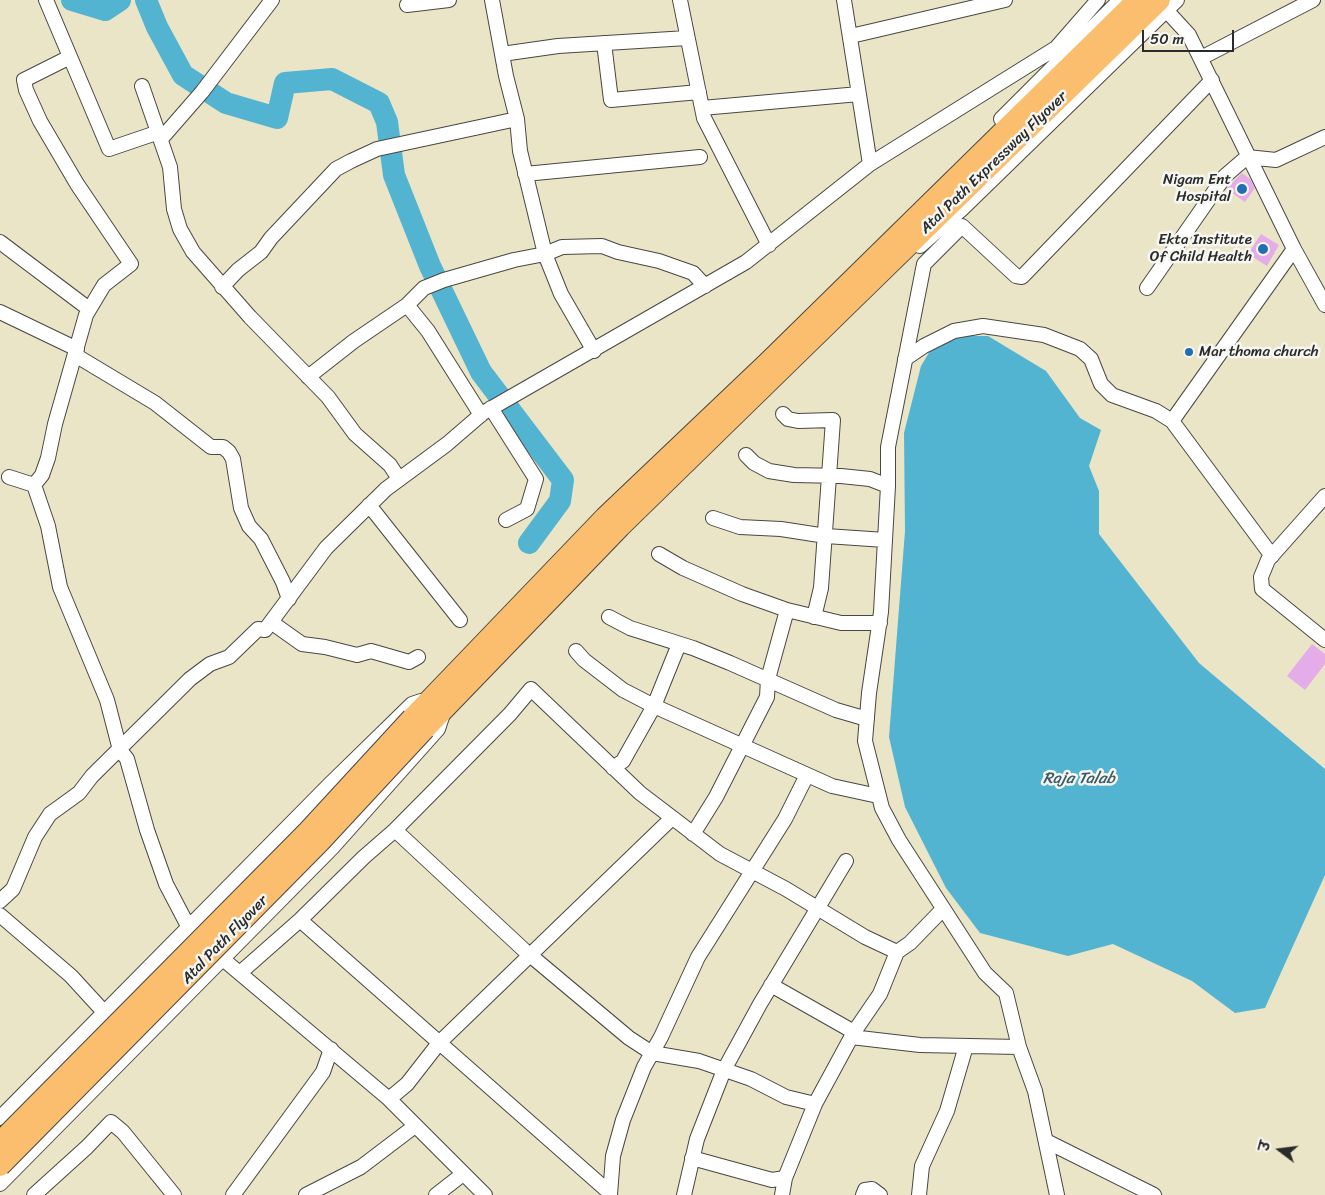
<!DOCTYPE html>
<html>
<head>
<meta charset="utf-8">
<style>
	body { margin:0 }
	#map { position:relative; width:1325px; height:1195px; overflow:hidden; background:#ebe5c7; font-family:Sriracha,"Playpen Sans Deva",sans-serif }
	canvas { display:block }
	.north { position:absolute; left:1255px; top:1125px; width:50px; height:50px; -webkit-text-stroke:4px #f6f6f2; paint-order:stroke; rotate:285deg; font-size:14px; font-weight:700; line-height:20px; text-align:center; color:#2b2b2b }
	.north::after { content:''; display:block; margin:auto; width:18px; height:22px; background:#2b2b2b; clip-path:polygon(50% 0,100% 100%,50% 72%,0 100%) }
	.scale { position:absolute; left:1142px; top:30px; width:92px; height:22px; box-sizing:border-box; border:2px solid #2b2b2b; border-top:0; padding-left:6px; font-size:15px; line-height:18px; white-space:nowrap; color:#2b2b2b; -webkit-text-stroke:4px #f6f6f2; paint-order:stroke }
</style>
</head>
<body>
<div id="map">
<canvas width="1325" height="1195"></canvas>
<div class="north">उ</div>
<div class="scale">50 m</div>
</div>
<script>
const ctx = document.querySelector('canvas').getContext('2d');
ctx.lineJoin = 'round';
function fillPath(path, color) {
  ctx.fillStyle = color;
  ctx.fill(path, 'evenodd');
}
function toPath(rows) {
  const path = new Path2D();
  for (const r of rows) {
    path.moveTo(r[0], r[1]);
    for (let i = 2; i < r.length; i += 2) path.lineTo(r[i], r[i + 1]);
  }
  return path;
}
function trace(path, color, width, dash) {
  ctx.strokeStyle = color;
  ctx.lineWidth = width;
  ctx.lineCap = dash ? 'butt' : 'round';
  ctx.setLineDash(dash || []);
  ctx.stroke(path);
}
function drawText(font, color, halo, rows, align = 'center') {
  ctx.font = font + ' Sriracha,sans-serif';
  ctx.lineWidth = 5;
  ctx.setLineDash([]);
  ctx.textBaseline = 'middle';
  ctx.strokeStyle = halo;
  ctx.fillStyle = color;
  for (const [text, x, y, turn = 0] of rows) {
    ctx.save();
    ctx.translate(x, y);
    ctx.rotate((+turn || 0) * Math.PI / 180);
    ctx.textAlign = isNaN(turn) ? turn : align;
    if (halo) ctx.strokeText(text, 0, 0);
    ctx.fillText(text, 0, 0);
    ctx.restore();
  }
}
fillPath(toPath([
	[959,336,988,336,1046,371,1080,418,1101,430,1089,466,1099,491,1099,534,1199,663,1325,769,1325,875,1265,1008,1235,1013,1192,981,1113,944,1068,956,980,933,946,888,905,807,889,737,905,531,904,433,921,366,930,351]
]), '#53b4d2');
trace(toPath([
	[72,0,105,10,120,0],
	[146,0,157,27,183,75,226,103,277,118,285,83,332,79,379,103,387,122,394,175,430,266,481,372,563,480,560,501,529,543]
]), '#53b4d2', 22);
fillPath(toPath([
	[1242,173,1250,179,1255,188,1245,202,1226,189],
	[1261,234,1279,245,1267,266,1248,254],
	[1312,644,1325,654,1325,664,1305,690,1287,676]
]), '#e4adea');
const minor = toPath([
	[46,0,109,149,159,132],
	[492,0,506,76,517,119,520,151,545,254,561,294,594,351],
	[680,0,704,118,769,245],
	[407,5,449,0],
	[1166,10,1189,35,1294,249,1325,305],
	[851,36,1005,0],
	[604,43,611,100,699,92],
	[502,54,558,46,687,38],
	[1201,58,1313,0],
	[142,86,170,167,174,209,180,229,193,252,250,317,328,397,355,434,390,465,399,479],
	[702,108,859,94],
	[1001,119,1120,0],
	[161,139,202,92,272,0],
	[870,164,1056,48,1098,0],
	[525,174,700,157],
	[0,242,89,309],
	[920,246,962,209,1177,0],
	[222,287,238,270,261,252,271,238,336,169,351,161,377,149,517,119],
	[1147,288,1225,176,1247,157,1276,160,1325,137],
	[407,305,428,331,481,415],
	[0,312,77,349],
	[75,355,155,403,211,447,223,447,229,452,233,459,241,508,249,526,261,539,283,582,289,599],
	[905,359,924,346,954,331,983,326,1044,335,1080,349,1091,359,1101,384,1112,395,1156,411,1172,421,1272,556],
	[308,377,354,341,407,305,424,288,444,280,514,260,545,254,562,247,602,246,618,252,659,261,693,273,705,286],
	[491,408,536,479,527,509,506,520],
	[783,414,788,419,798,421,833,420,821,588,814,617],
	[1172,421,1294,249],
	[746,455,754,463,769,471,794,475,841,476,870,479,888,486],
	[9,477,34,485],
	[34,485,48,526,60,587,107,700,120,750,127,759,147,830,166,884,188,926,224,960,389,1099,485,1195],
	[34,485,42,475,48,458,55,424,86,315,104,285,131,264,77,184,40,121,26,90,24,80,70,57],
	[1325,496,1268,560,1261,577,1262,589,1325,640],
	[369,505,460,620],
	[713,518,740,527,781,529,826,536,885,540],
	[659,554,683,568,742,594,787,610,841,623,880,623],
	[609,617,630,628,693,648,730,663,836,710,867,719],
	[271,622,302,644,325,647,357,655,371,651,409,662,418,657],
	[576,651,584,660,623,690,654,706,832,786,878,796],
	[613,768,623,761,654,706,679,644],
	[395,830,524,950,629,1038,652,1053,699,1061,751,1079,786,1097,815,1104],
	[693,834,716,797,767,697,768,679,787,610],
	[0,901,13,889,35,837,50,814,79,793,92,776,190,679,210,664,229,657,258,629,265,630,326,548,386,489,447,444,483,413,746,262,870,164,844,0],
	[0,915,71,976,104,1012],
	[300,920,610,1193],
	[241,972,300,920,364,857,395,830,510,714,531,689,640,793,720,854,786,889,865,937,897,952],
	[771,985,854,1032],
	[851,1037,920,1045,1019,1047],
	[389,1099,407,1084,439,1043,672,818],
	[0,1118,330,784,412,704,421,701],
	[1046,1141,1154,1195],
	[692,1158,772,1180,785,1178],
	[0,1184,332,848,438,729,442,717],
	[34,1195,87,1147,111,1122,123,1132,174,1195],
	[233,1195,323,1072,331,1049],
	[306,1195,361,1167,415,1126],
	[436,1195,463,1174],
	[610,1195,613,1156,623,1120,644,1067,661,1037,698,957,785,819,807,775],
	[684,1195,697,1139,724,1070,760,1004,846,861],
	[782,1195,785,1178,815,1104,854,1032,880,994,897,952,910,943,943,909],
	[863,1195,865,1190,872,1189,880,1195],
	[919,1195,922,1166,947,1111,966,1046],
	[1057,1195,1035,1091,1019,1047,1006,993,985,973,899,840,882,808,865,741,869,693,881,612,888,486,888,447,924,264,962,226,1016,276,1022,277,1212,80]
]);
const highway = toPath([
	[412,718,605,517,767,363,1137,0],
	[425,729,620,527,1160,0]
]);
trace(minor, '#484742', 16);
trace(highway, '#484742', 22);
trace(minor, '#fff', 14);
trace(highway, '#fbbd6e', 20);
const highwayBridge = toPath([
	[0,1142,308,831,412,718],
	[0,1166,320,842,425,729]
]);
trace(highwayBridge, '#484742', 22, []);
trace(highwayBridge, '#fbbd6e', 20);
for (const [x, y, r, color] of [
	[1242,189,6,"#1f6fb2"],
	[1263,249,6,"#1f6fb2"],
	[1189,352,5,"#1f6fb2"]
]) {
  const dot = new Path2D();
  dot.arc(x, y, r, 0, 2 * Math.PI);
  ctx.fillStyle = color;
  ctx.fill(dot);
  trace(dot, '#f6f6f2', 2);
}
drawText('15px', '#2b2b2b', '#f6f6f2', [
	["Atal Path Expressway Flyover",994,163,-44],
	["Atal Path Flyover",225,940,-46]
]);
drawText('15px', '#2b2b2b', '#f6f6f2', [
	["Nigam Ent",1231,180],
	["Hospital",1231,197],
	["Ekta Institute",1252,240],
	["Of Child Health",1252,257],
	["Mar thoma church",1199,352,"left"]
], 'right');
drawText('italic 16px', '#395b65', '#f6f6f2', [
	["Raja Talab",1079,779]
]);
</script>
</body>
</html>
